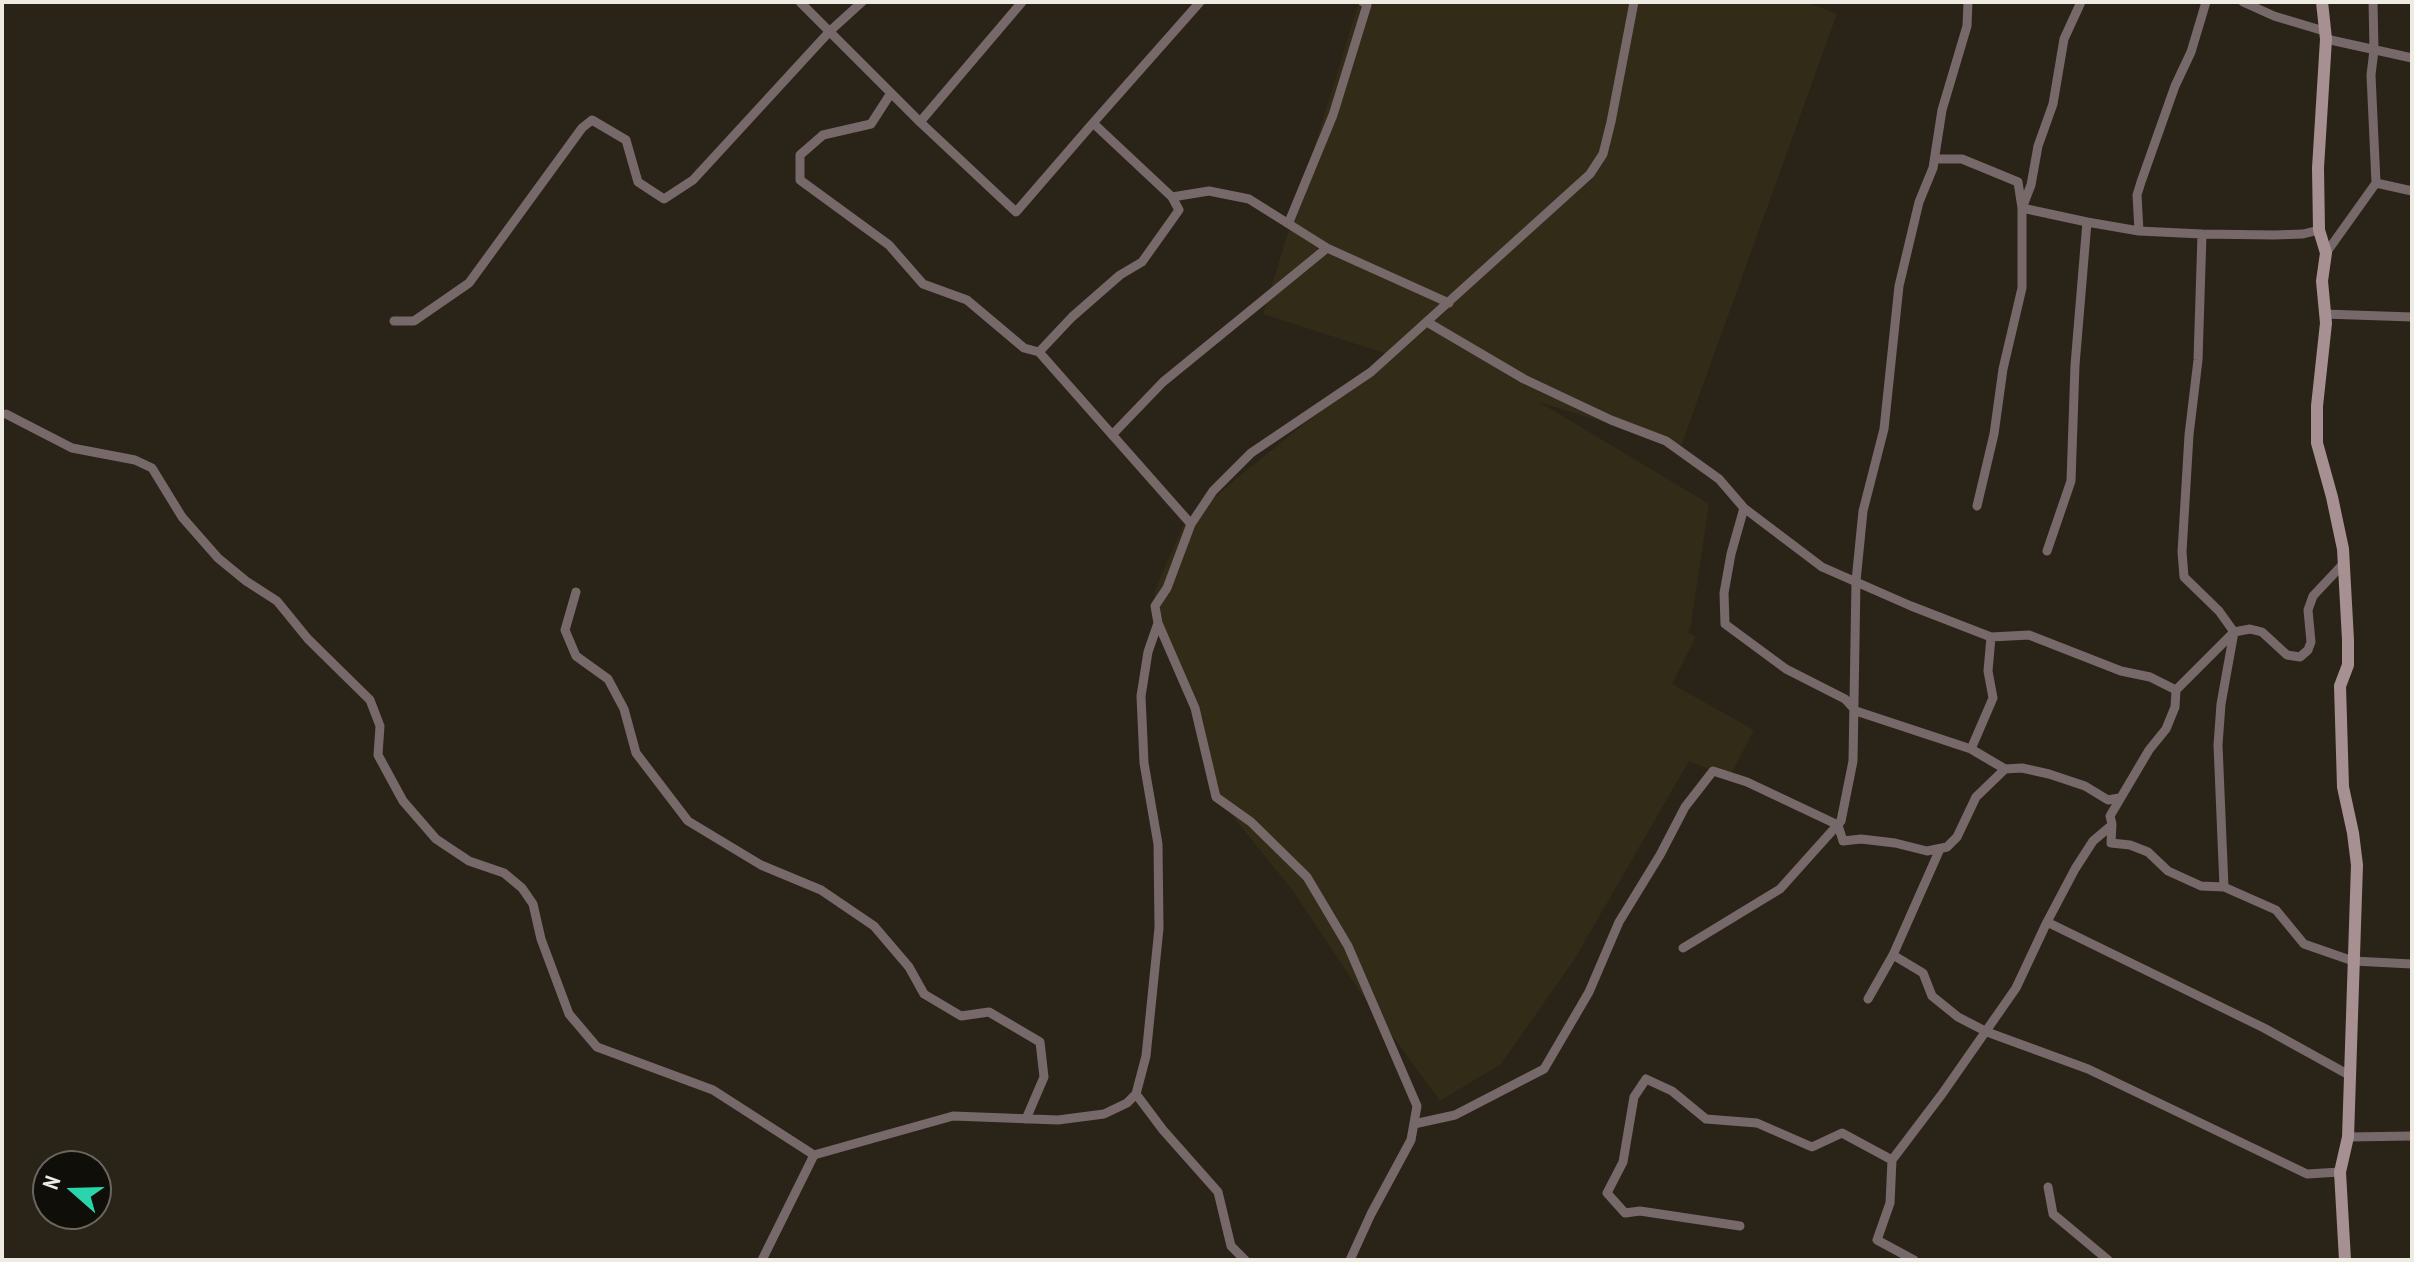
<!DOCTYPE html>
<html>
<head>
<meta charset="utf-8">
<style>
	body { margin:0 }
	#map { position:relative; width:2414px; height:1262px; overflow:hidden; background:#292417; font-family:"PT Sans Narrow",sans-serif }
	canvas { display:block }
	.frame { position:absolute; inset:0; border:4px solid #eeebe3; pointer-events:none }
	.north { position:absolute; left:32px; top:1150px; width:80px; height:80px; box-sizing:border-box; background:#100e08; border:2px solid #696660; border-radius:50%; rotate:290deg; font-size:22px; font-weight:700; line-height:32px; text-align:center; color:#eeebe3 }
	.north::after { content:''; display:block; margin:auto; width:28px; height:36px; background:#2bd5ac; clip-path:polygon(50% 0,100% 100%,50% 72%,0 100%) }
</style>
</head>
<body>
<div id="map">
<canvas width="2414" height="1262"></canvas>
<div class="frame"></div>
<div class="north">N</div>
</div>
<script>
const ctx = document.querySelector('canvas').getContext('2d');
ctx.lineJoin = 'round';
function fillPath(path, color) {
  ctx.fillStyle = color;
  ctx.fill(path, 'evenodd');
}
function toPath(rows) {
  const path = new Path2D();
  for (const r of rows) {
    path.moveTo(r[0], r[1]);
    for (let i = 2; i < r.length; i += 2) path.lineTo(r[i], r[i + 1]);
  }
  return path;
}
function trace(path, color, width, dash) {
  ctx.strokeStyle = color;
  ctx.lineWidth = width;
  ctx.lineCap = dash ? 'butt' : 'round';
  ctx.setLineDash(dash || []);
  ctx.stroke(path);
}
fillPath(toPath([
	[1359,2,1806,2,1837,14,1681,446,1539,402,1709,504,1691,625,1688,632,1696,637,1672,684,1754,730,1729,778,1689,761,1574,960,1501,1064,1440,1101,1359,990,1293,891,1218,798,1203,719,1152,616,1155,590,1183,526,1237,478,1390,355,1263,314]
]), '#312b17');
trace(toPath([
	[800,2,920,122,1016,212,1093,123],
	[1200,2,1093,123,1172,197,1209,191,1249,199,1327,248,1449,303],
	[2081,2,2064,39,2053,104,2038,146,2031,185,2022,208,2087,222],
	[2243,2,2274,16,2324,31],
	[2373,2,2374,50,2371,75,2376,183],
	[2326,39,2412,58],
	[891,93,871,124,823,135,800,155,800,180,889,245,923,284,967,300,1024,348,1039,352,1191,524],
	[920,122,1022,2],
	[1935,159,1962,159,2018,182,2022,208,2022,288,2003,369,1994,434,1977,506],
	[1289,222,1333,115,1367,5,1363,2],
	[2319,230,2303,234,2274,235,2202,234,2198,360,2189,435,2182,552,2184,577,2219,611,2234,632,2221,704,2218,745,2224,887,2201,886,2168,871,2148,852,2130,845,2111,843,2112,824,2110,816,2149,750,2166,729,2175,707,2176,690,2234,632,2250,629,2262,632,2287,655,2300,657,2308,650,2311,642,2308,610,2313,596,2344,563],
	[2139,231,2137,195,2141,182,2175,86,2191,52,2206,2],
	[2326,253,2376,183,2412,191],
	[2324,314,2412,317],
	[394,321,414,321,469,283,582,128,592,120,626,140,638,182,664,199,693,180,830,31,862,2],
	[1427,322,1524,379,1611,420,1666,441,1719,479,1744,508,1822,567,1911,606,1991,637,2029,635,2121,671,2150,677,2176,690],
	[1039,352,1072,317,1120,275,1142,262,1179,210,1172,197],
	[6,414,72,448,135,460,152,468,182,517,218,558,246,581,277,601,308,639,370,700,380,726,378,755,403,801,436,839,469,861,504,873,522,888,533,904,541,939,569,1014,597,1047,713,1090,814,1155],
	[1112,435,1163,382,1327,248],
	[1744,508,1731,554,1724,593,1725,624,1786,669,1845,699,1856,711,1971,749,2005,769,2022,768,2049,774,2085,786,2108,800,2119,798],
	[2047,551,2071,481,2075,365,2087,222,2139,231,2202,234],
	[576,592,565,630,576,656,608,679,624,709,636,753,688,821,761,865,821,890,874,926,909,967,924,994,961,1016,989,1012,1040,1042,1044,1077,1026,1119],
	[1158,623,1195,708,1216,797,1251,822,1307,877,1348,946,1417,1106,1411,1140,1371,1214,1350,1260],
	[1971,749,1993,698,1988,671,1991,637],
	[2112,825,2093,841,2075,869,2047,922,2264,1028,2349,1075],
	[2224,887,2276,910,2304,944,2353,961,2412,964],
	[1683,948,1780,889,1841,821,1853,761,1856,581,1863,511,1884,429,1899,286,1919,202,1933,168,1942,110,1967,26,1968,2],
	[1893,955,1923,973,1932,996,1958,1017,1987,1032,2088,1069,2307,1174,2340,1172],
	[1868,999,1893,955,1940,849],
	[1136,1094,1163,1130,1218,1192,1231,1246,1245,1260],
	[1414,1124,1455,1115,1544,1069,1589,992,1619,922,1660,855,1685,807,1713,771,1747,782,1838,825,1843,841,1861,839,1895,843,1927,851,1947,847,1957,837,1976,797,2005,769],
	[2348,1137,2412,1136],
	[1892,1160,1890,1203,1877,1240,1914,1260],
	[2048,1187,2053,1214,2108,1260],
	[1740,1226,1640,1211,1625,1213,1607,1193,1623,1162,1634,1097,1646,1079,1672,1091,1706,1119,1757,1123,1812,1147,1842,1133,1892,1160,1942,1094,2016,988,2047,922],
	[762,1260,814,1155,953,1116,1058,1120,1104,1114,1127,1103,1136,1094,1146,1056,1159,928,1158,844,1144,763,1141,696,1148,652,1158,623,1155,606,1167,588,1191,524,1213,491,1251,453,1371,372,1590,174,1603,154,1611,122,1634,2]
]), '#77696a', 9);
trace(toPath([
	[2322,2,2326,39,2318,168,2319,230,2326,253,2322,281,2326,323,2317,406,2317,443,2332,497,2343,549,2348,640,2348,665,2340,686,2343,787,2353,833,2357,865,2348,1137,2340,1172,2345,1260]
]), '#a79091', 12);
</script>
</body>
</html>
